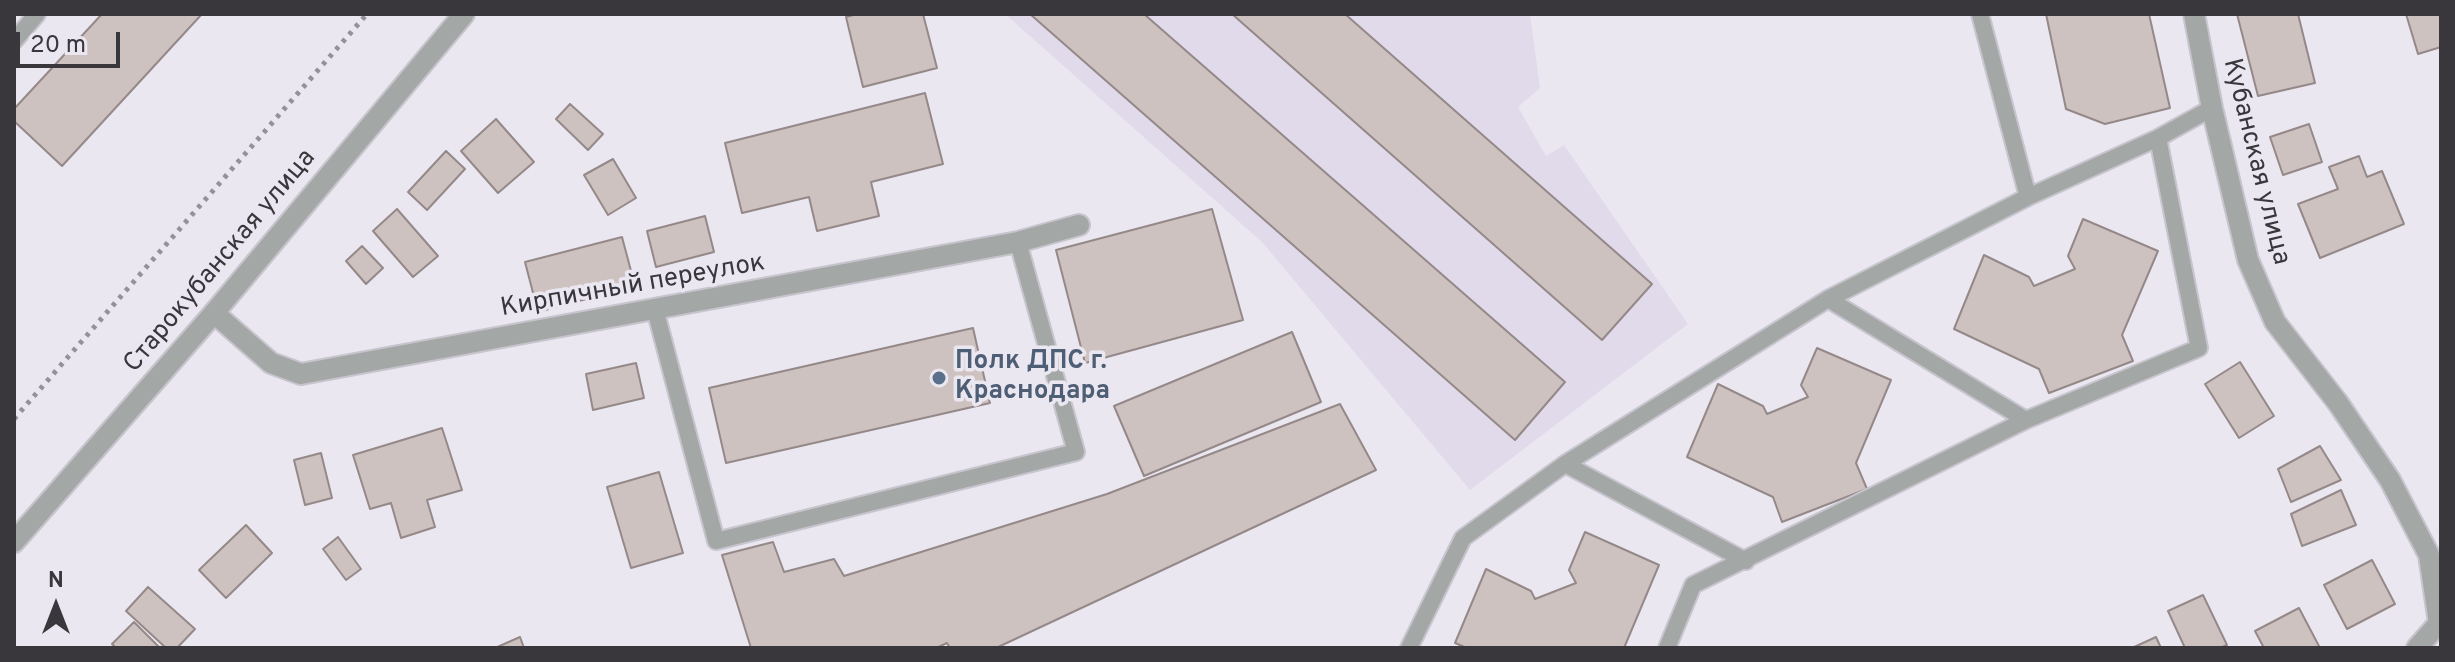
<!DOCTYPE html>
<html>
<head>
<meta charset="utf-8">
<style>
	body { margin:0 }
	#map { position:relative; width:2455px; height:662px; overflow:hidden; background:#ebe7f1; font-family:Overpass,sans-serif }
	canvas { display:block }
	.frame { position:absolute; inset:0; border:16px solid #39373b; pointer-events:none }
	.north { position:absolute; left:16px; top:566px; width:80px; height:80px; -webkit-text-stroke:6px #ebe7f1; paint-order:stroke; rotate:0deg; font-size:22px; font-weight:700; line-height:32px; text-align:center; color:#39373b }
	.north::after { content:''; display:block; margin:auto; width:28px; height:36px; background:#39373b; clip-path:polygon(50% 0,100% 100%,50% 72%,0 100%) }
	.scale { position:absolute; left:16px; top:32px; width:104px; height:36px; box-sizing:border-box; border:4px solid #39373b; border-top:0; padding-left:10px; font-size:24px; line-height:28px; white-space:nowrap; color:#39373b; -webkit-text-stroke:6px #ebe7f1; paint-order:stroke }
</style>
</head>
<body>
<div id="map">
<canvas width="2455" height="662"></canvas>
<div class="frame"></div>
<div class="north">N</div>
<div class="scale">20 m</div>
</div>
<script>
const ctx = document.querySelector('canvas').getContext('2d');
ctx.lineJoin = 'round';
function fillPath(path, color) {
  ctx.fillStyle = color;
  ctx.fill(path, 'evenodd');
}
function toPath(rows) {
  const path = new Path2D();
  for (const r of rows) {
    path.moveTo(r[0], r[1]);
    for (let i = 2; i < r.length; i += 2) path.lineTo(r[i], r[i + 1]);
  }
  return path;
}
function trace(path, color, width, dash) {
  ctx.strokeStyle = color;
  ctx.lineWidth = width;
  ctx.lineCap = dash ? 'butt' : 'round';
  ctx.setLineDash(dash || []);
  ctx.stroke(path);
}
function drawText(font, color, halo, rows, align = 'center') {
  ctx.font = font + ' Overpass,sans-serif';
  ctx.lineWidth = 7;
  ctx.setLineDash([]);
  ctx.textBaseline = 'middle';
  ctx.strokeStyle = halo;
  ctx.fillStyle = color;
  for (const [text, x, y, turn = 0] of rows) {
    ctx.save();
    ctx.translate(x, y);
    ctx.rotate((+turn || 0) * Math.PI / 180);
    ctx.textAlign = isNaN(turn) ? turn : align;
    if (halo) ctx.strokeText(text, 0, 0);
    ctx.fillText(text, 0, 0);
    ctx.restore();
  }
}
fillPath(toPath([
	[1005,14,1530,14,1540,88,1518,107,1546,156,1564,145,1688,324,1470,490,1262,242]
]), '#e0daea');
const building = toPath([
	[102,14,202,14,62,166,14,121,14,109,102,14],
	[857,14,923,14,937,68,863,87,846,17,857,14],
	[1030,14,1144,14,1565,382,1515,440,1030,14],
	[1232,14,1345,14,1652,284,1602,340,1232,14],
	[2046,14,2149,14,2170,108,2105,124,2066,109,2046,14],
	[2237,14,2298,14,2315,83,2258,96,2237,14],
	[2406,14,2441,14,2441,47,2418,54,2406,14],
	[925,93,943,164,871,182,879,216,817,231,809,197,742,213,725,143,925,93],
	[570,104,603,134,588,150,556,119,570,104],
	[496,119,534,162,498,193,461,151,496,119],
	[2309,124,2322,162,2283,175,2270,137,2309,124],
	[446,151,465,169,427,210,408,192,446,151],
	[2359,156,2367,177,2382,171,2404,224,2320,258,2298,204,2338,189,2329,167,2359,156],
	[613,159,636,198,608,215,584,175,613,159],
	[397,209,438,256,413,277,373,231,397,209],
	[1212,209,1243,320,1085,363,1056,250,1212,209],
	[705,216,714,252,656,267,647,231,705,216],
	[2083,219,2158,251,2122,335,2133,361,2049,393,2039,369,1954,329,1984,255,2029,277,2034,286,2075,269,2068,256,2083,219],
	[622,237,635,286,538,312,525,262,622,237],
	[362,246,383,268,366,284,346,261,362,246],
	[973,328,990,403,726,463,709,388,973,328],
	[1292,332,1321,402,1144,476,1114,406,1292,332],
	[1817,348,1891,380,1856,463,1867,489,1782,522,1773,497,1687,457,1718,384,1763,406,1767,414,1808,397,1801,385,1817,348],
	[2240,362,2274,416,2239,438,2205,384,2240,362],
	[636,363,644,398,593,410,586,374,636,363],
	[1340,404,1376,470,996,648,950,648,947,643,936,648,751,648,722,555,773,542,784,572,834,559,844,576,1107,494,1340,404],
	[442,428,462,490,427,500,435,527,401,538,391,503,370,509,353,455,442,428],
	[2320,446,2341,480,2291,502,2278,469,2320,446],
	[321,453,332,498,305,505,294,460,321,453],
	[659,472,683,553,631,568,607,487,659,472],
	[2341,490,2356,525,2302,546,2291,514,2341,490],
	[246,525,272,553,226,598,199,570,246,525],
	[1585,532,1659,565,1624,648,1467,648,1455,643,1486,569,1531,591,1535,599,1576,583,1569,570,1585,532],
	[338,537,361,569,346,580,323,549,338,537],
	[2372,560,2395,604,2347,629,2324,585,2372,560],
	[148,587,195,629,177,648,166,648,126,611,148,587],
	[2203,595,2227,645,2220,648,2185,648,2168,611,2203,595],
	[2299,608,2320,648,2264,648,2255,631,2299,608],
	[134,622,160,648,116,648,112,644,134,622],
	[520,637,524,648,495,648,520,637],
	[2156,637,2161,648,2132,648,2156,637]
]);
fillPath(building, '#cec2c1');
trace(building, '#948988', 2);
const service = toPath([
	[1980,14,2028,197],
	[14,41,37,14],
	[1828,299,2026,420],
	[655,309,716,541,1076,452,1018,242],
	[1565,464,1746,561],
	[1409,648,1463,538,1565,464,1828,299,2028,197,2158,138,2212,108],
	[1667,648,1693,585,2026,420,2199,348,2158,138]
]);
const minor = toPath([
	[2194,14,2212,108,2248,260,2275,322,2338,403,2390,480,2429,555,2439,623,2417,648],
	[214,313,271,363,301,374,1018,242,1079,225]
]);
const tertiary = toPath([
	[14,542,214,313,464,14]
]);
trace(service, '#c7c4cd', 20);
trace(minor, '#c7c4cd', 24);
trace(tertiary, '#c7c4cd', 24);
trace(toPath([
	[14,419,367,14]
]), '#949198', 5, [4, 6]);
trace(service, '#a3a7a5', 16);
trace(minor, '#a3a7a5', 20);
trace(tertiary, '#a3a7a5', 20);
for (const [x, y, r, color] of [
	[939,378,8,"#5c6f8a"]
]) {
  const dot = new Path2D();
  dot.arc(x, y, r, 0, 2 * Math.PI);
  ctx.fillStyle = color;
  ctx.fill(dot);
  trace(dot, '#ebe7f1', 3);
}
drawText('26px', '#39373b', '#ebe7f1', [
	["Кубанская улица",2255,162,76],
	["Старокубанская улица",221,262,-50],
	["Кирпичный переулок",633,287,-10]
]);
drawText('bold 26px', '#4e5e75', '#ebe7f1', [
	["Полк ДПС г.",955,363],
	["Краснодара",955,393]
], 'left');
</script>
</body>
</html>
